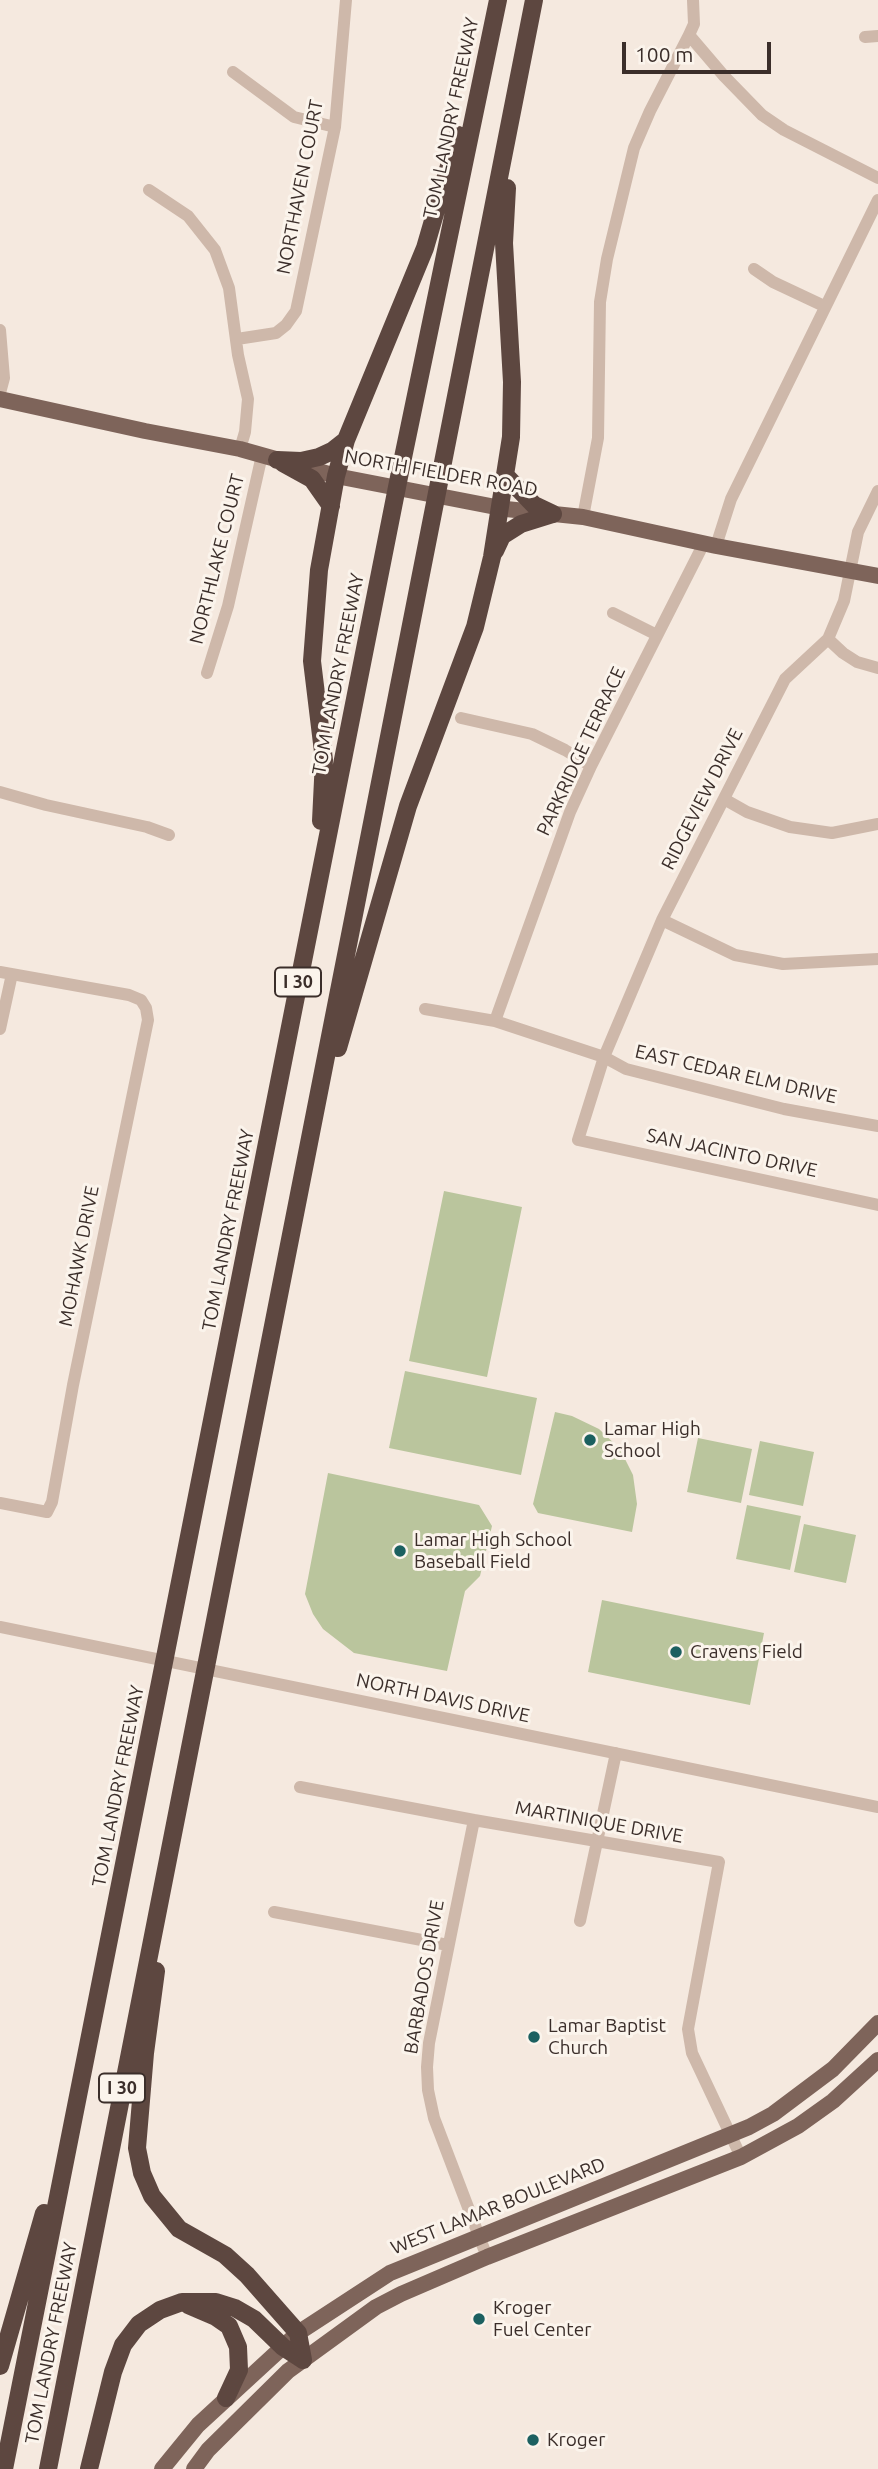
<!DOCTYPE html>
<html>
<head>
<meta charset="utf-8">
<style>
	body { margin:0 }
	#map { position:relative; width:878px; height:2469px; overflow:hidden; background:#f5e9df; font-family:Ubuntu,sans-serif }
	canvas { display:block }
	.scale { position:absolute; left:622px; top:42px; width:149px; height:32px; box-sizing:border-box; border:4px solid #3b2e2a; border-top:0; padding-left:9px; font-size:21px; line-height:24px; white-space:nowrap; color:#3b2e2a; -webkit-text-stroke:5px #fbf4ec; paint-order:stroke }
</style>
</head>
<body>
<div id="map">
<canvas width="878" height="2469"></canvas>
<div class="scale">100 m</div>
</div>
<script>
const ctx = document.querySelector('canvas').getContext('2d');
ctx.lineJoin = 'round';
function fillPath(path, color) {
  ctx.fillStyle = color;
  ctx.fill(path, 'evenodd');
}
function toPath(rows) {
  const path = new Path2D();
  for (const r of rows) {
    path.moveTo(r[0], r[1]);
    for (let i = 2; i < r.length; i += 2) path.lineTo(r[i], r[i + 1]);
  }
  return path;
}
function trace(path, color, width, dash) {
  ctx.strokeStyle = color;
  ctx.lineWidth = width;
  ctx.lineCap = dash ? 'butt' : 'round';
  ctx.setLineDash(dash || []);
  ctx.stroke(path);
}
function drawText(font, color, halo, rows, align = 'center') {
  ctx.font = font + ' Ubuntu,sans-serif';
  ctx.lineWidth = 6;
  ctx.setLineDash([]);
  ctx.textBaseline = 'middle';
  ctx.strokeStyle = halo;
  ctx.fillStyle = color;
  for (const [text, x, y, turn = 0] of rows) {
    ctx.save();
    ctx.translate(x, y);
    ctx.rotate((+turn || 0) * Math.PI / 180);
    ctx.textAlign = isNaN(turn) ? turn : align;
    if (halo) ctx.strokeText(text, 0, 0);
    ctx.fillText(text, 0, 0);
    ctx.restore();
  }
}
fillPath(toPath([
	[444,1191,522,1207,487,1377,409,1361],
	[405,1371,537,1398,521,1475,389,1448],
	[555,1412,572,1416,599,1429,620,1449,633,1475,637,1504,632,1532,538,1513,533,1504],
	[698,1438,752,1449,741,1503,687,1492],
	[760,1441,814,1452,803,1506,749,1495],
	[328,1473,479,1505,492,1526,480,1576,465,1591,447,1671,354,1653,323,1629,313,1614,305,1594],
	[747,1505,801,1516,790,1570,736,1559],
	[804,1524,856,1535,846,1583,794,1572],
	[602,1600,764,1633,750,1705,588,1672]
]), '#bac59d');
trace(toPath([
	[693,0,694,24,689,35,724,76,762,115,784,130,878,178],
	[865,37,878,36],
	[233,72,294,117,335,127],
	[149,190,188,216,215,250,229,288,238,355,248,399,245,432,240,449],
	[754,269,773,282,824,306],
	[0,330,4,378,0,393],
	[237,339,276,333,286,325,296,311,335,127,346,0],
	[878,491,858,532,844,601,828,639,785,679,662,920,604,1057,578,1140,878,1205],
	[583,517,598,438,600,302,607,259,634,148,650,111,689,35],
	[716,546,731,499,878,200],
	[613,613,657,635],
	[828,639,843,653,857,662,878,668],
	[207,673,228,606,262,455],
	[461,718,532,734,565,750,591,766],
	[0,792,46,805,147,827,169,835],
	[724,799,747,812,790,827,832,833,878,824],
	[662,920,735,955,783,964,878,959],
	[0,972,129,995,141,1000,146,1008,148,1020,73,1385,52,1502,47,1512,0,1503],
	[425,1009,495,1021,604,1057,626,1069,784,1109,878,1126],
	[495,1021,570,812,591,766,704,543],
	[0,1029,12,974],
	[0,1627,878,1807],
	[300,1787,474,1820,719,1862,688,2029,692,2053,741,2157],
	[474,1820,429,2043,427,2067,428,2090,434,2118,487,2257],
	[274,1912,448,1945],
	[580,1921,616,1753]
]), '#ceb8aa', 12);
trace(toPath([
	[0,399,145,431,240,449,336,476,506,509,583,517,716,546,878,576],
	[162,2469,198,2425,298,2333,390,2273,749,2127,773,2114,833,2069,878,2023],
	[194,2469,208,2450,288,2371,376,2307,401,2294,487,2257,741,2157,798,2126,833,2101,878,2060]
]), '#7e645a', 16);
trace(toPath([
	[277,460,301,461,319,457,332,451,346,440],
	[283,463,312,479,331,506],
	[506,476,534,505,553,514],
	[495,551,502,536,521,524,553,514],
	[321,821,324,760,312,661,319,570,336,476,346,440,425,248,458,135],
	[338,1048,408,806,475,627,492,557,511,437,512,382,504,243,507,188],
	[156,1971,145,2053,137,2148,142,2173,152,2196,179,2229,225,2255,247,2275,298,2333,303,2360],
	[188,2305,216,2317,229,2326,238,2347,239,2370,226,2398],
	[0,2366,44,2213],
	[4,2469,400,472,498,0],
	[48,2469,534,0],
	[89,2469,113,2372,123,2345,139,2324,160,2310,182,2302,216,2302,235,2308,254,2319,283,2347,303,2360]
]), '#5d4740', 18);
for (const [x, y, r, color] of [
	[590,1440,7,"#1c6060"],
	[400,1551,7,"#1c6060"],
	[676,1652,7,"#1c6060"],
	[534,2037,7,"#1c6060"],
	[479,2319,7,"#1c6060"],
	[533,2440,7,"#1c6060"]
]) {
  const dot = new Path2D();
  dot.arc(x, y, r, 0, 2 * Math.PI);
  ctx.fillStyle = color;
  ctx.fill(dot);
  trace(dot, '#fbf4ec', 2.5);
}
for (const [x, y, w] of [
	[298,982,46],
	[122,2088,46]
]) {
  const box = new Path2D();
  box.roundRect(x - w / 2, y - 14.5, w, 29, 5);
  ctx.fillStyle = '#fbf4ec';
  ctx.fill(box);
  trace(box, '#3b2e2a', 2);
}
drawText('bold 18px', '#3b2e2a', null, [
	["I 30",298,982],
	["I 30",122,2088]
]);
drawText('19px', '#3b2e2a', '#fbf4ec', [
	["TOM LANDRY FREEWAY",451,118,-78],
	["NORTHAVEN COURT",300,187,-79],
	["NORTH FIELDER ROAD",441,473,10],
	["NORTHLAKE COURT",217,559,-76],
	["TOM LANDRY FREEWAY",338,674,-79],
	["PARKRIDGE TERRACE",581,751,-65],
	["RIDGEVIEW DRIVE",702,799,-63],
	["EAST CEDAR ELM DRIVE",736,1074,13],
	["SAN JACINTO DRIVE",732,1153,12],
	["TOM LANDRY FREEWAY",228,1230,-79],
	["MOHAWK DRIVE",79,1256,-79],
	["NORTH DAVIS DRIVE",443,1698,12],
	["TOM LANDRY FREEWAY",118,1786,-79],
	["MARTINIQUE DRIVE",599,1822,10],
	["BARBADOS DRIVE",424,1977,-80],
	["WEST LAMAR BOULEVARD",498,2206,-22],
	["TOM LANDRY FREEWAY",51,2343,-79]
]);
drawText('19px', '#3b2e2a', '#fbf4ec', [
	["Lamar High",604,1429],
	["School",604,1451],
	["Lamar High School",414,1540],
	["Baseball Field",414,1562],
	["Cravens Field",690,1652],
	["Lamar Baptist",548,2026],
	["Church",548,2048],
	["Kroger",493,2308],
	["Fuel Center",493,2330],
	["Kroger",547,2440]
], 'left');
</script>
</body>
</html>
